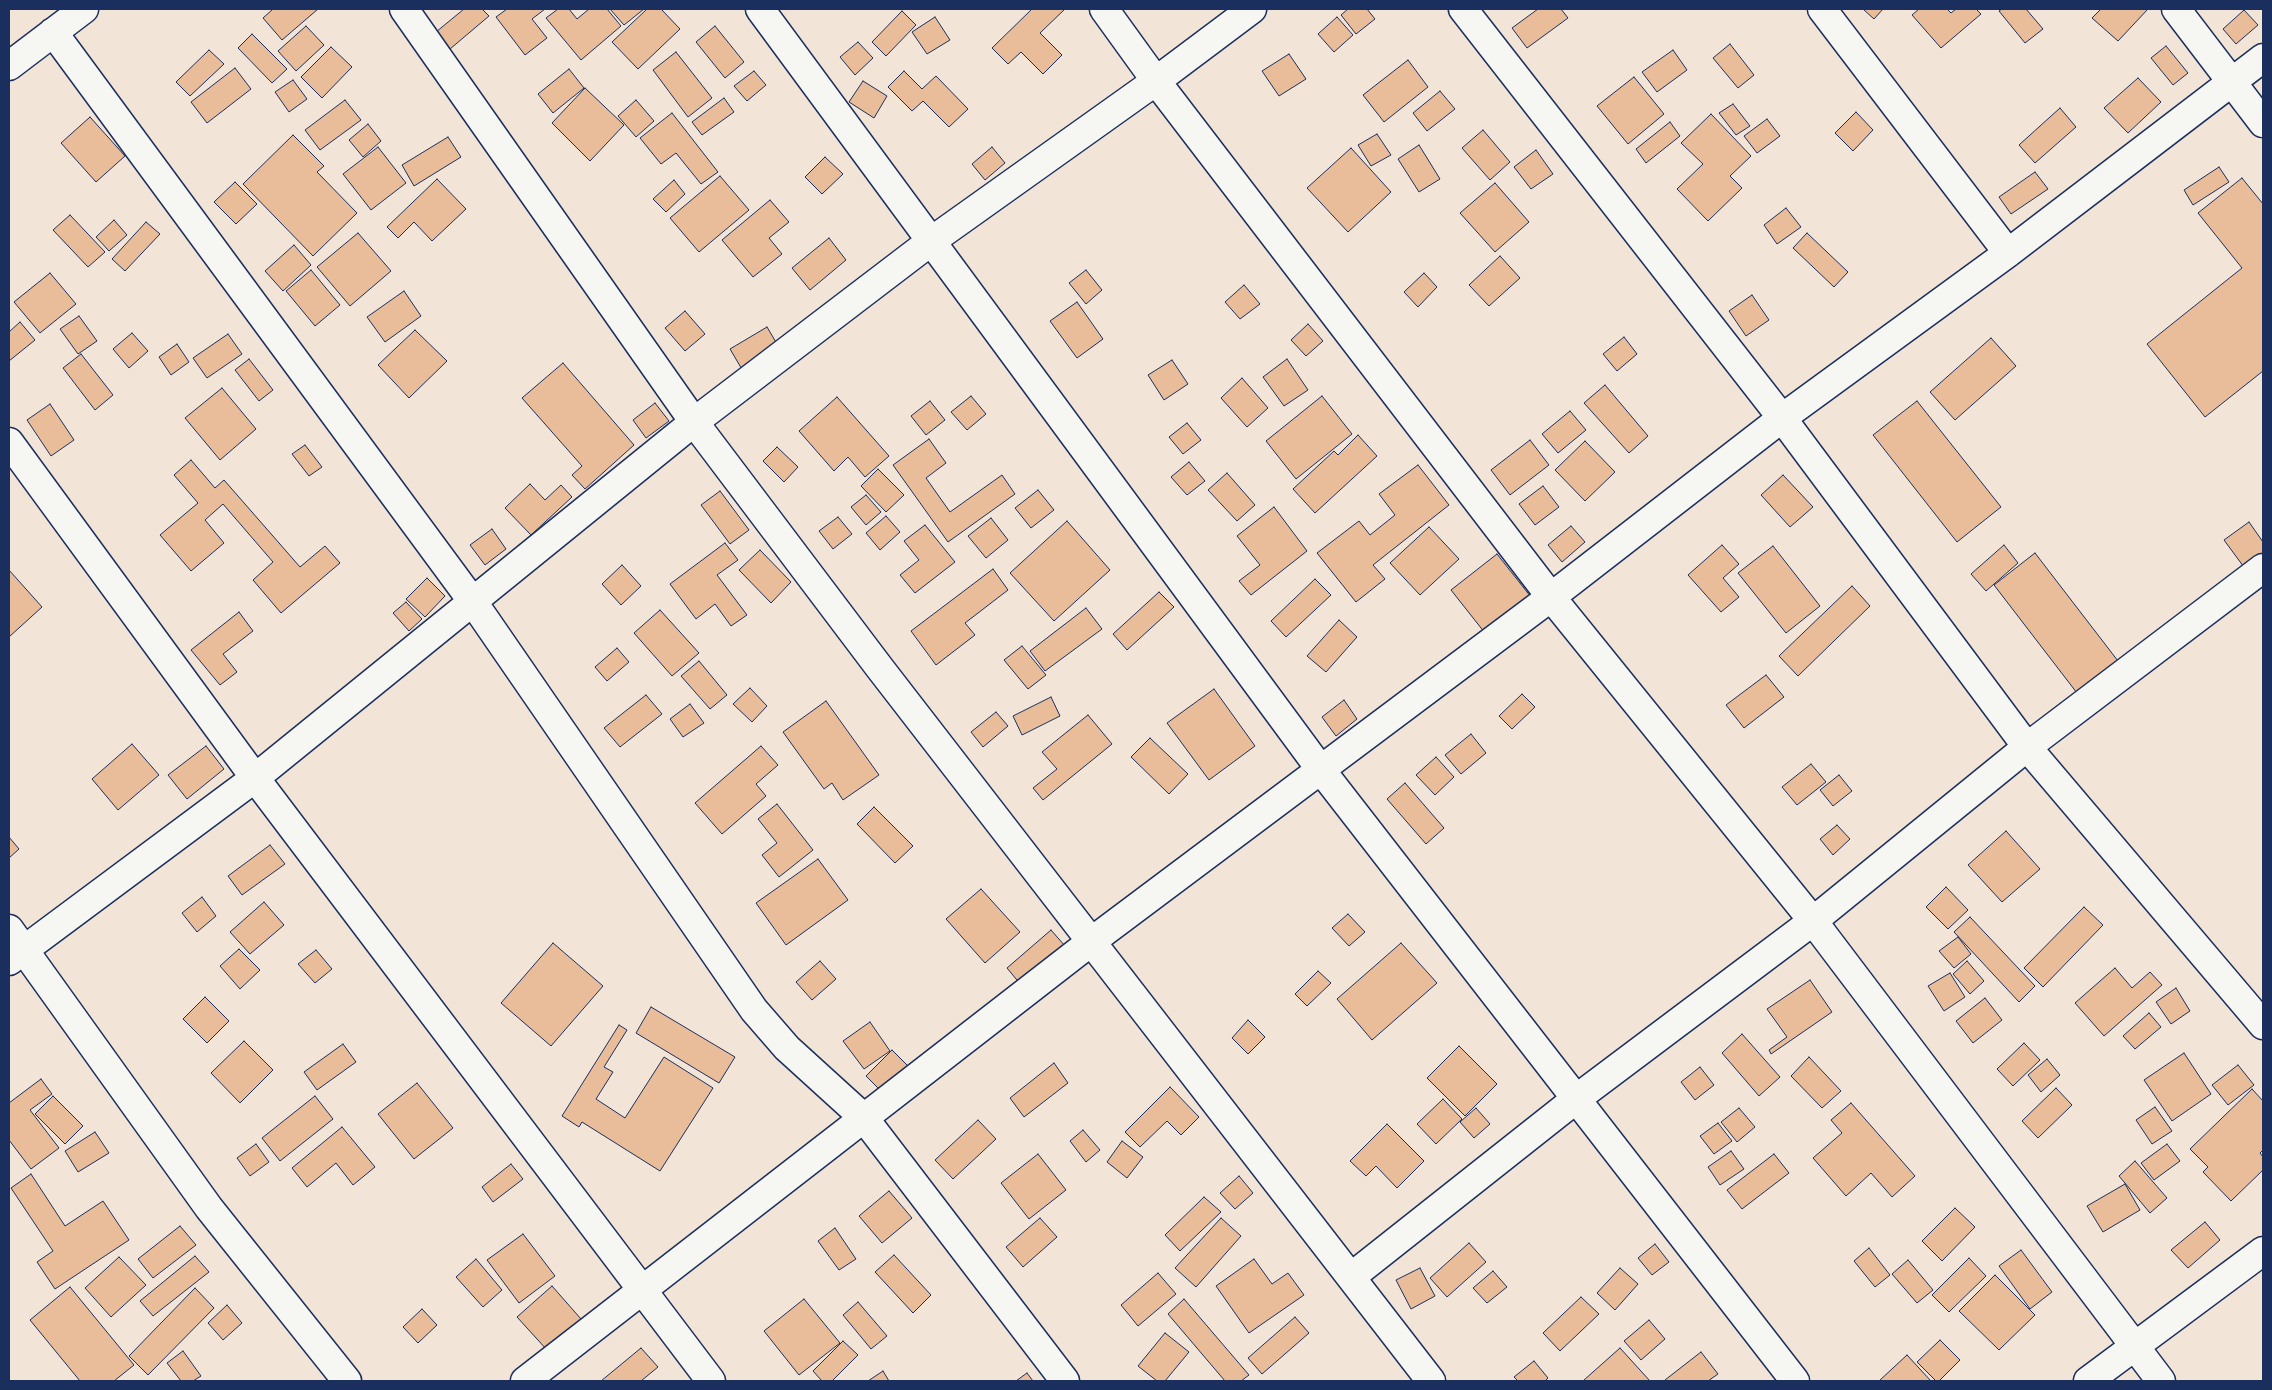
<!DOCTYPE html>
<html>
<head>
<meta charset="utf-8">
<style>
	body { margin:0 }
	#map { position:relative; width:2272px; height:1390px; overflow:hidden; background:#f2e5d7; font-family:"Playpen Sans",sans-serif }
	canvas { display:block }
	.frame { position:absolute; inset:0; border:10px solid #1b2f5e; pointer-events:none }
</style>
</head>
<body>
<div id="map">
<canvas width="2272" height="1390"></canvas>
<div class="frame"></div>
</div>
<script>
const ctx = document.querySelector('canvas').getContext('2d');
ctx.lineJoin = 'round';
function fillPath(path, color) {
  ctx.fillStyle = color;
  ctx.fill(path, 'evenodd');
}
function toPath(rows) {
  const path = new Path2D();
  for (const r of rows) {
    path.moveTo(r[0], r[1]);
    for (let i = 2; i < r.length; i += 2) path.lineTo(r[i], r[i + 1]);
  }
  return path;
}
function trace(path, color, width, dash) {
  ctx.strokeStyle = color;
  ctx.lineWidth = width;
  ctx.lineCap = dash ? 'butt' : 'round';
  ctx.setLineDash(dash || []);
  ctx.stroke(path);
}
const building = toPath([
	[273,9,318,9,282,40,263,18,273,9],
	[464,9,482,9,489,16,450,49,436,32,464,9],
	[507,9,545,9,532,19,547,38,525,55,496,17,507,9],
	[558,9,569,9,577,19,589,9,607,9,621,26,581,60,546,18,558,9],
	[610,9,644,9,624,25,610,9],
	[647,9,661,9,680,29,638,69,612,42,647,9],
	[1032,9,1065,9,1040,33,1062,55,1043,74,1021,52,1008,64,992,48,1032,9],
	[1348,9,1367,9,1375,19,1356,34,1341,15,1348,9],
	[1538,9,1561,9,1568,18,1527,48,1512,28,1538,9],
	[1863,9,1883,9,1874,19,1863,9],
	[1919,9,1947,9,1951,13,1956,9,1976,9,1981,14,1941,48,1912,15,1919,9],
	[2002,9,2026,9,2043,29,2025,43,1999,11,2002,9],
	[2101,9,2148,9,2118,41,2092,18,2101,9],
	[2244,10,2258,25,2236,44,2223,29,2244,10],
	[902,11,916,25,886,56,872,42,902,11],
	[935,17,950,40,927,54,912,32,935,17],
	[1337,17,1353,35,1334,52,1318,34,1337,17],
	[306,26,324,45,296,71,278,51,306,26],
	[715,26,744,62,725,78,696,42,715,26],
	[252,34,287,69,272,83,238,48,252,34],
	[858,42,873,58,855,75,840,57,858,42],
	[1730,44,1754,75,1738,88,1713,58,1730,44],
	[2166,46,2188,73,2173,85,2151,58,2166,46],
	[331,47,352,67,322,98,301,77,331,47],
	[209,50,224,64,190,96,176,82,209,50],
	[1673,50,1687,70,1657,92,1642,72,1673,50],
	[676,52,712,98,688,117,653,70,676,52],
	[1289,54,1306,79,1279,96,1262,71,1289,54],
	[1408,60,1428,87,1384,122,1363,95,1408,60],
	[235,68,251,89,207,123,191,102,235,68],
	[569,69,584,88,553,113,538,94,569,69],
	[754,71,766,85,747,101,734,86,754,71],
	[904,71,922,89,936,76,968,109,949,127,923,101,912,111,888,87,904,71],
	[1634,77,1664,114,1628,144,1597,106,1634,77],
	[2138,78,2161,102,2128,133,2104,108,2138,78],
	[293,80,307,99,289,112,275,92,293,80],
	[863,81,887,96,874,118,849,102,863,81],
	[585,88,624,125,590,161,552,123,585,88],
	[1440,91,1455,109,1427,131,1413,113,1440,91],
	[724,98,734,112,702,135,692,122,724,98],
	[345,100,361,120,320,150,305,130,345,100],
	[636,100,654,121,636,137,618,116,636,100],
	[1733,104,1750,126,1736,135,1719,113,1733,104],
	[2060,108,2076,127,2035,163,2019,145,2060,108],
	[1856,112,1873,130,1853,151,1835,133,1856,112],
	[672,113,718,172,701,184,676,153,661,164,640,138,672,113],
	[1711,114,1751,156,1730,176,1742,188,1708,221,1677,189,1703,164,1681,143,1711,114],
	[90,117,125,156,96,182,61,143,90,117],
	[1767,119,1780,136,1757,153,1744,136,1767,119],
	[1670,122,1680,136,1646,163,1636,149,1670,122],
	[368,124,381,141,363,157,349,140,368,124],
	[1483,130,1510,162,1490,180,1462,148,1483,130],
	[1377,134,1391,155,1371,166,1358,145,1377,134],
	[293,135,324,166,317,172,357,213,313,256,243,184,293,135],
	[448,137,461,157,414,186,402,165,448,137],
	[1419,145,1440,179,1419,192,1398,159,1419,145],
	[378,147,406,183,371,210,343,174,378,147],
	[992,147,1005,163,985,180,972,164,992,147],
	[1351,148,1391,192,1348,232,1307,188,1351,148],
	[1536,150,1553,174,1531,189,1514,167,1536,150],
	[825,157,843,174,822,194,805,177,825,157],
	[2219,167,2229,182,2193,205,2184,190,2219,167],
	[2035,172,2048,189,2011,214,1999,197,2035,172],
	[720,176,749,210,699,252,670,218,720,176],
	[2242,178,2263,204,2263,371,2205,417,2147,344,2242,268,2198,213,2242,178],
	[437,179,466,209,432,241,414,222,398,238,387,227,437,179],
	[674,180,685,194,666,212,653,199,674,180],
	[235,182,257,204,236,224,214,202,235,182],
	[1495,183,1529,222,1495,252,1460,213,1495,183],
	[770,200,789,222,769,238,782,254,753,277,722,240,770,200],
	[1786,208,1801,227,1777,244,1764,225,1786,208],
	[70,215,105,252,88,267,53,230,70,215],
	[114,220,127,235,109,251,96,237,114,220],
	[146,222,160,234,125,271,112,259,146,222],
	[358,233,391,271,350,306,317,267,358,233],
	[1807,233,1848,272,1834,287,1793,248,1807,233],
	[829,238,846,260,810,290,792,268,829,238],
	[294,245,311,265,283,291,265,271,294,245],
	[1500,256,1520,278,1489,306,1469,285,1500,256],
	[311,270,340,305,315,326,286,291,311,270],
	[1086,270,1102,290,1086,304,1069,283,1086,270],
	[50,273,76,304,40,333,14,302,50,273],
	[1424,273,1437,287,1418,307,1404,292,1424,273],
	[1244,285,1260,304,1240,319,1225,302,1244,285],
	[404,291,421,316,385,342,367,317,404,291],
	[1752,295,1769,320,1746,336,1729,311,1752,295],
	[1077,302,1103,339,1077,358,1050,321,1077,302],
	[685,311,705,334,685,351,665,328,685,311],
	[79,316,97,341,78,354,60,329,79,316],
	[20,322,35,340,9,361,9,332,20,322],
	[1308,324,1323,341,1306,356,1291,340,1308,324],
	[767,327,780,349,743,371,730,349,767,327],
	[415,330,447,361,409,398,378,365,415,330],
	[132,333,148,351,129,368,113,349,132,333],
	[228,334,242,354,207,378,193,358,228,334],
	[1624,337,1637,354,1617,371,1603,354,1624,337],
	[1991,338,2016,366,1955,420,1930,392,1991,338],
	[177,344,189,362,171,375,159,357,177,344],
	[81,354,113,395,95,410,63,368,81,354],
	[249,359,273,390,259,401,235,370,249,359],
	[1287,359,1308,390,1284,406,1263,377,1287,359],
	[1172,360,1188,384,1164,400,1148,375,1172,360],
	[563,363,634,445,585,489,572,475,582,466,522,398,563,363],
	[1242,378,1268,408,1247,427,1221,398,1242,378],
	[1605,385,1648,436,1629,453,1584,403,1605,385],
	[222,388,256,429,220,460,185,418,222,388],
	[971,396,986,414,967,430,951,412,971,396],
	[1322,396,1352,434,1296,479,1266,441,1322,396],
	[837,397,889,456,865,477,848,457,834,471,799,431,837,397],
	[930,401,945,420,926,435,911,416,930,401],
	[1917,401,2001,507,1957,542,1873,435,1917,401],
	[655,403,669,421,646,438,633,420,655,403],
	[50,404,74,440,51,456,27,420,50,404],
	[1570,411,1586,430,1558,453,1542,434,1570,411],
	[1187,423,1201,440,1183,454,1169,437,1187,423],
	[1358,435,1377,456,1315,513,1293,489,1334,451,1338,455,1358,435],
	[929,439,946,463,926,478,950,512,1002,475,1015,494,948,542,893,465,929,439],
	[1530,440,1549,465,1510,495,1491,470,1530,440],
	[1585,441,1615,472,1585,501,1555,470,1585,441],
	[305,445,322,467,309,476,292,454,305,445],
	[777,447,798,467,784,482,763,461,777,447],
	[191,460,215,488,224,480,300,567,325,546,340,563,281,613,253,580,273,562,223,504,205,520,224,543,191,571,160,535,198,503,174,475,191,460],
	[1189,462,1205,481,1187,495,1171,477,1189,462],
	[1418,465,1449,505,1373,565,1385,579,1356,602,1317,553,1359,521,1370,535,1395,515,1379,494,1418,465],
	[878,469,904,495,886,512,861,486,878,469],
	[1227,473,1255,505,1237,521,1208,490,1227,473],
	[1783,475,1813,507,1790,527,1761,495,1783,475],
	[530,484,545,500,561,485,572,497,531,535,505,508,530,484],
	[1543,486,1559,507,1535,525,1519,504,1543,486],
	[1038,490,1054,510,1031,528,1015,508,1038,490],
	[720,491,749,530,730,544,701,505,720,491],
	[866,495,881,512,866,525,851,507,866,495],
	[1274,507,1307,551,1251,595,1239,581,1260,565,1237,536,1274,507],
	[886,516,900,532,880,550,866,533,886,516],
	[838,517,852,534,833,549,819,531,838,517],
	[991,518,1008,540,986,558,968,536,991,518],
	[1067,521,1110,570,1054,621,1010,573,1067,521],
	[2249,522,2263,542,2263,563,2249,574,2224,540,2249,522],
	[925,525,955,562,915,593,900,575,919,560,904,541,925,525],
	[1571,526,1585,542,1562,562,1548,545,1571,526],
	[1429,527,1459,559,1420,595,1390,563,1429,527],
	[492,529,506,549,485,565,470,545,492,529],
	[725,543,738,560,717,575,747,615,731,626,715,604,696,619,670,584,725,543],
	[1722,545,1739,564,1723,578,1739,597,1721,612,1688,575,1722,545],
	[2004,545,2018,563,1986,591,1971,574,2004,545],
	[1773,546,1820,606,1786,633,1738,573,1773,546],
	[760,550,791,582,771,603,739,570,760,550],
	[2035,553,2118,661,2077,693,1994,585,2035,553],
	[1497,554,1531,597,1485,633,1451,590,1497,554],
	[622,565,641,586,621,605,602,584,622,565],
	[993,569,1008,590,965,623,975,635,936,665,911,631,993,569],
	[9,570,42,607,9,637,9,570],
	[427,578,445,596,425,617,406,599,427,578],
	[1315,579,1331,595,1286,637,1271,621,1315,579],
	[1852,586,1870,606,1798,676,1779,656,1852,586],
	[1159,592,1174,607,1127,650,1113,634,1159,592],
	[406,602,422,619,409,631,393,613,406,602],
	[1086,608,1102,629,1045,671,1030,651,1086,608],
	[660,610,699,653,672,676,634,633,660,610],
	[239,612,253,631,223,654,237,672,220,685,191,650,239,612],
	[1339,620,1357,637,1326,672,1307,656,1339,620],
	[1022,646,1046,675,1028,689,1004,660,1022,646],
	[617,648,629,662,607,681,595,667,617,648],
	[699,661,727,695,710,709,681,676,699,661],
	[1766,675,1784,697,1744,728,1726,705,1766,675],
	[750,688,767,706,752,722,733,704,750,688],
	[1214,689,1255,746,1209,780,1167,723,1214,689],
	[1522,694,1535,707,1512,729,1499,716,1522,694],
	[646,695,662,714,620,747,604,728,646,695],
	[1051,697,1060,716,1022,735,1013,716,1051,697],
	[1344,700,1357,719,1336,736,1322,717,1344,700],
	[826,701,879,775,843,800,832,783,824,789,783,732,826,701],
	[690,704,704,723,683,737,670,719,690,704],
	[996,712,1008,726,983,747,971,732,996,712],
	[1088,715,1112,744,1043,800,1033,788,1057,769,1042,752,1088,715],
	[1471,734,1486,753,1461,774,1445,755,1471,734],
	[1150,738,1188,774,1169,794,1131,757,1150,738],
	[132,744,159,775,118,810,92,779,132,744],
	[206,746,224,769,187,799,168,775,206,746],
	[761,746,778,765,756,784,766,796,722,834,695,803,761,746],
	[1436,757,1454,777,1435,795,1416,775,1436,757],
	[1811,764,1826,782,1797,805,1782,787,1811,764],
	[1839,775,1852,791,1833,806,1820,790,1839,775],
	[1405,783,1444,828,1426,844,1387,799,1405,783],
	[777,804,813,850,779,877,762,855,777,843,758,819,777,804],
	[874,807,913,846,895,863,857,824,874,807],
	[1837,825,1850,839,1833,855,1820,839,1837,825],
	[2006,831,2040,869,2002,902,1968,865,2006,831],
	[9,837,19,849,9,858,9,837],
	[270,845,285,864,242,895,228,876,270,845],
	[818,859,848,900,786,945,756,903,818,859],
	[1946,887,1968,910,1948,929,1926,907,1946,887],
	[981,889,1020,932,985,963,946,919,981,889],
	[202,897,216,916,197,932,182,913,202,897],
	[264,902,284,925,250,954,230,932,264,902],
	[2084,907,2103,925,2043,987,2024,968,2084,907],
	[1348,914,1365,932,1349,946,1332,928,1348,914],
	[1970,917,2035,986,2019,1002,1954,932,1970,917],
	[1051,930,1065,946,1021,985,1007,968,1051,930],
	[1958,937,1971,954,1954,968,1939,951,1958,937],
	[553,943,603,986,551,1046,501,1003,553,943],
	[1401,943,1437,983,1372,1040,1337,999,1401,943],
	[239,949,260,970,240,989,220,966,239,949],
	[316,950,332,969,315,983,298,964,316,950],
	[820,961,836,979,812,1000,796,982,820,961],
	[1967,961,1984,981,1970,994,1953,974,1967,961],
	[2115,968,2132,988,2150,972,2162,985,2104,1036,2075,1003,2115,968],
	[1318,971,1331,983,1307,1006,1295,994,1318,971],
	[1950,973,1965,997,1944,1011,1928,986,1950,973],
	[1810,980,1832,1012,1771,1054,1769,1050,1787,1037,1767,1009,1810,980],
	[2176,988,2190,1011,2171,1024,2156,1002,2176,988],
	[205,997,229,1021,207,1043,183,1019,205,997],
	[1985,998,2002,1020,1973,1043,1956,1021,1985,998],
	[651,1007,735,1057,719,1083,636,1033,651,1007],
	[2149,1013,2161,1027,2135,1049,2123,1036,2149,1013],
	[1248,1020,1265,1037,1248,1054,1232,1038,1248,1020],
	[870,1022,890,1051,864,1069,843,1041,870,1022],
	[619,1025,627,1030,604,1067,613,1072,596,1099,625,1118,664,1057,713,1088,660,1171,582,1122,579,1127,562,1116,619,1025],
	[1742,1034,1780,1077,1759,1096,1722,1053,1742,1034],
	[244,1041,273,1070,240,1103,211,1073,244,1041],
	[2024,1043,2040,1060,2013,1086,1997,1069,2024,1043],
	[343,1044,356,1062,317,1090,304,1072,343,1044],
	[1459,1046,1497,1084,1465,1116,1427,1078,1459,1046],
	[892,1050,915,1073,889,1099,866,1076,892,1050],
	[2184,1053,2211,1094,2172,1121,2144,1080,2184,1053],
	[1809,1057,1841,1091,1822,1108,1791,1076,1809,1057],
	[2047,1059,2060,1075,2041,1092,2028,1075,2047,1059],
	[1054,1063,1068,1083,1024,1117,1010,1098,1054,1063],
	[2238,1065,2254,1085,2228,1105,2212,1085,2238,1065],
	[1700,1067,1714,1085,1695,1100,1681,1082,1700,1067],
	[41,1079,52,1094,30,1110,59,1148,31,1169,9,1140,9,1103,41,1079],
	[417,1083,453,1128,414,1159,378,1114,417,1083],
	[1170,1087,1199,1117,1181,1135,1167,1121,1140,1147,1125,1132,1170,1087],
	[2056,1088,2072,1105,2038,1138,2022,1121,2056,1088],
	[2252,1089,2263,1101,2263,1150,2260,1153,2263,1157,2263,1170,2231,1201,2203,1172,2208,1167,2190,1149,2252,1089],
	[53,1096,83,1126,65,1144,35,1114,53,1096],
	[315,1096,333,1119,280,1161,262,1138,315,1096],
	[1443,1099,1462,1119,1436,1144,1417,1124,1443,1099],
	[1851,1103,1915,1176,1892,1197,1871,1173,1846,1196,1813,1158,1842,1133,1831,1120,1851,1103],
	[2155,1107,2172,1131,2152,1144,2136,1120,2155,1107],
	[1476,1108,1490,1124,1474,1138,1460,1122,1476,1108],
	[1739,1108,1755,1127,1737,1142,1721,1122,1739,1108],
	[978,1120,996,1139,953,1179,935,1160,978,1120],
	[1718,1123,1732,1141,1714,1154,1700,1136,1718,1123],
	[1387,1124,1424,1161,1397,1188,1376,1166,1366,1176,1350,1161,1387,1124],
	[342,1127,375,1167,353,1185,336,1163,307,1187,292,1168,342,1127],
	[1083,1130,1100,1150,1086,1162,1070,1141,1083,1130],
	[95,1132,109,1153,78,1172,65,1151,95,1132],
	[1122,1141,1143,1157,1127,1178,1107,1162,1122,1141],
	[256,1144,269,1162,250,1176,237,1158,256,1144],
	[2167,1144,2180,1161,2154,1180,2141,1163,2167,1144],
	[1731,1151,1744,1169,1720,1185,1708,1167,1731,1151],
	[1038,1154,1066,1190,1029,1219,1001,1183,1038,1154],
	[1774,1154,1789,1173,1742,1209,1727,1190,1774,1154],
	[2135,1161,2167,1198,2150,1213,2119,1176,2135,1161],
	[511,1164,523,1179,493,1202,482,1187,511,1164],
	[31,1174,65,1226,103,1201,129,1240,55,1289,37,1262,53,1251,11,1188,31,1174],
	[1239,1176,1253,1193,1235,1209,1220,1193,1239,1176],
	[2125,1184,2140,1210,2103,1232,2087,1206,2125,1184],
	[889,1191,912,1218,882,1243,859,1216,889,1191],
	[1204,1197,1221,1212,1180,1251,1165,1235,1204,1197],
	[1955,1208,1975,1227,1942,1261,1922,1241,1955,1208],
	[1040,1218,1057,1237,1023,1267,1006,1247,1040,1218],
	[1221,1218,1241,1236,1196,1287,1175,1268,1221,1218],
	[2205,1222,2220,1240,2188,1268,2171,1250,2205,1222],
	[180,1226,196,1245,153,1278,138,1259,180,1226],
	[835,1228,856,1259,839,1270,818,1241,835,1228],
	[523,1234,555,1276,519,1303,487,1260,523,1234],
	[1469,1243,1486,1262,1447,1297,1430,1278,1469,1243],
	[1655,1244,1669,1262,1652,1275,1638,1258,1655,1244],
	[1869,1248,1890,1275,1875,1287,1854,1261,1869,1248],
	[2021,1250,2052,1292,2030,1309,1999,1266,2021,1250],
	[894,1255,931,1295,913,1313,875,1272,894,1255],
	[195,1256,209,1272,153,1316,140,1301,195,1256],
	[119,1257,146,1285,111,1317,85,1288,119,1257],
	[1969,1258,1986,1276,1949,1312,1932,1295,1969,1258],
	[476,1259,502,1290,483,1307,456,1277,476,1259],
	[1254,1259,1272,1284,1288,1273,1304,1295,1249,1333,1216,1286,1254,1259],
	[1908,1260,1933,1290,1917,1303,1892,1274,1908,1260],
	[1420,1268,1435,1296,1411,1309,1396,1280,1420,1268],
	[1620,1268,1638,1284,1615,1310,1597,1293,1620,1268],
	[1493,1271,1507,1287,1487,1303,1473,1288,1493,1271],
	[1158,1273,1176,1294,1138,1326,1121,1305,1158,1273],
	[1995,1275,2035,1315,1999,1350,1959,1311,1995,1275],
	[552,1286,581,1319,547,1350,517,1317,552,1286],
	[70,1287,134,1365,114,1381,80,1381,30,1320,70,1287],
	[195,1288,214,1308,148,1375,129,1356,195,1288],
	[1581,1297,1599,1314,1560,1351,1543,1333,1581,1297],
	[804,1299,840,1343,799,1375,764,1331,804,1299],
	[1184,1299,1249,1375,1241,1381,1225,1381,1168,1314,1184,1299],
	[858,1302,887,1336,871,1349,843,1315,858,1302],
	[227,1305,242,1323,223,1340,208,1323,227,1305],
	[422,1309,437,1325,418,1343,403,1327,422,1309],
	[1295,1317,1309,1333,1262,1374,1248,1358,1295,1317],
	[1649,1320,1665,1339,1641,1360,1624,1341,1649,1320],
	[1165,1333,1189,1352,1165,1381,1157,1381,1138,1366,1165,1333],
	[1940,1340,1960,1360,1939,1381,1936,1381,1917,1362,1940,1340],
	[843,1341,858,1355,832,1381,822,1381,813,1371,843,1341],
	[641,1348,658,1367,641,1381,601,1381,641,1348],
	[1620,1348,1650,1381,1585,1381,1584,1380,1620,1348],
	[183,1351,201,1376,193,1381,181,1381,167,1363,183,1351],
	[1701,1352,1718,1374,1708,1381,1666,1381,1665,1380,1701,1352],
	[1907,1355,1931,1381,1879,1381,1907,1355],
	[1534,1361,1548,1378,1545,1381,1518,1381,1514,1377,1534,1361],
	[883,1371,889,1381,868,1381,883,1371],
	[1027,1373,1033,1381,1016,1381,1027,1373]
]);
fillPath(building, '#e9bd99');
trace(building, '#1b2f5e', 1);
const minor = toPath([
	[404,9,694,422,879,667,1431,1381],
	[760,9,1321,770,1795,1381],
	[1104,9,1156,81,1551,597,1813,921,2161,1381],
	[1463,9,1782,418,2027,747,2263,1025],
	[1822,9,2008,253],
	[2176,9,2263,123],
	[53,32,473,602,754,1010,787,1048,864,1118,1065,1381],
	[9,66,84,9],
	[9,442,255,778,711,1381],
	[9,929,209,1208,347,1381],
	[9,961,255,778,694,422,930,242,1156,81,1252,9],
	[1351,1277,1576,1099,1813,921,2027,747,2263,568],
	[525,1381,1092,941,1551,597,1782,418,2008,253,2263,58],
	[2088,1381,2263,1251]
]);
trace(minor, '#1b2f5e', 31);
trace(minor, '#f6f6f2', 28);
</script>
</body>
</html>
